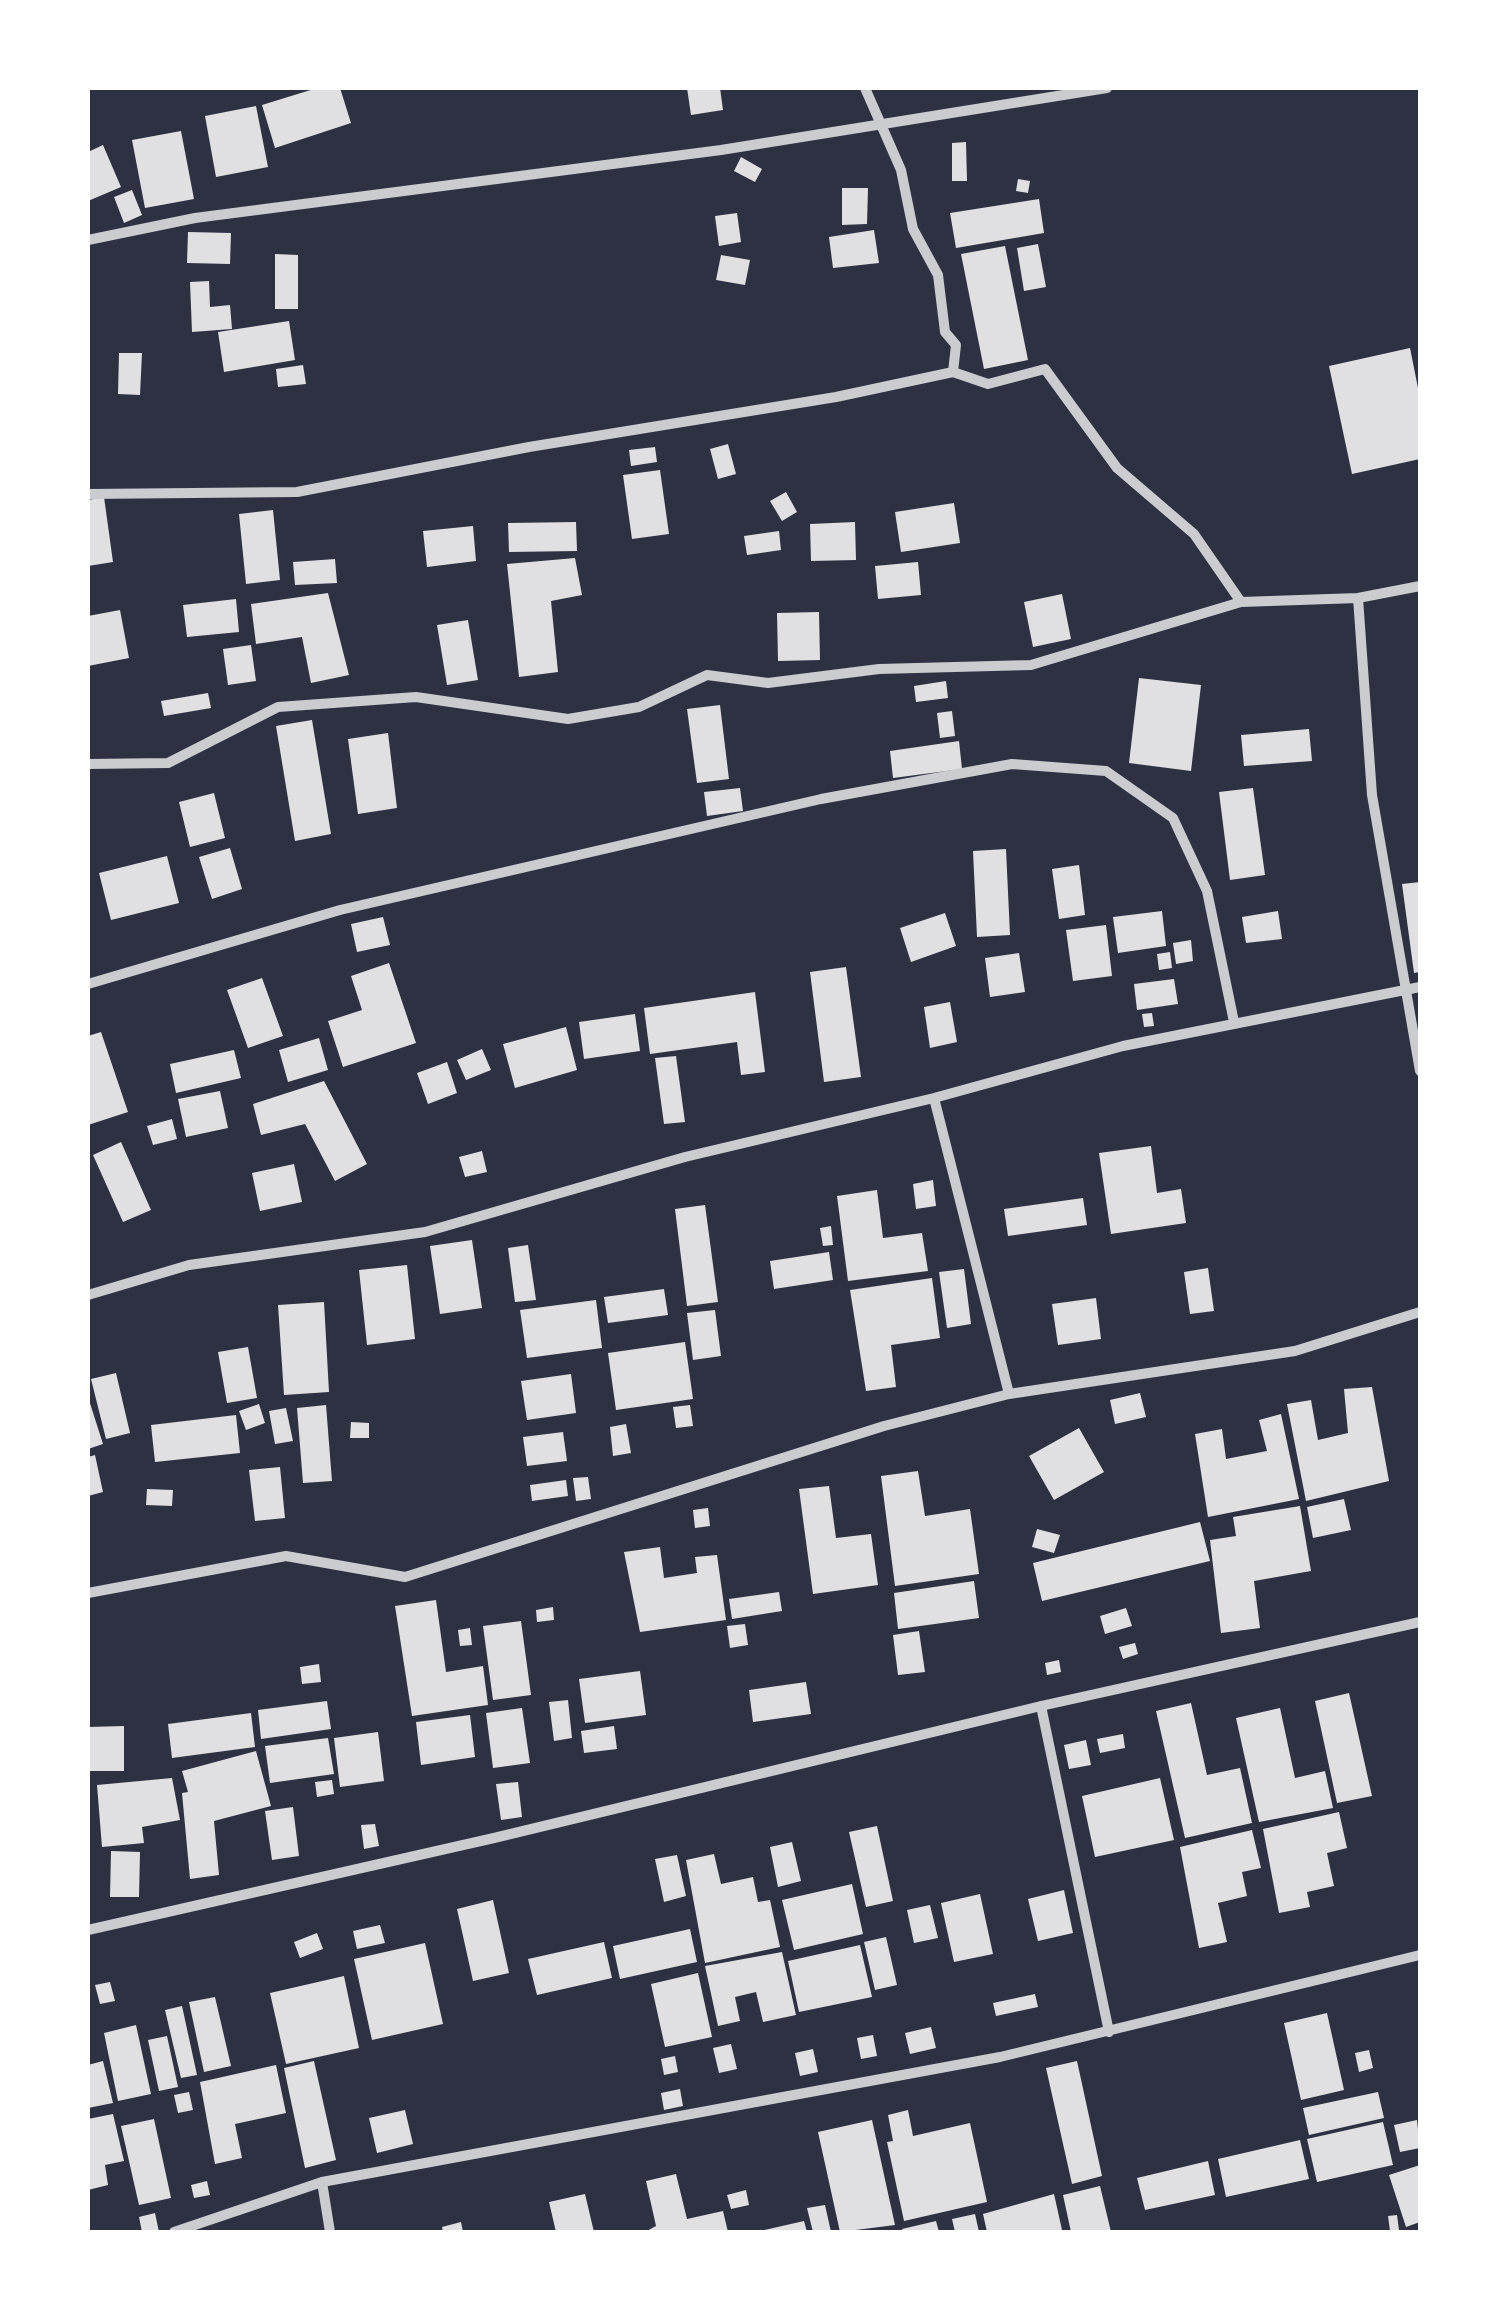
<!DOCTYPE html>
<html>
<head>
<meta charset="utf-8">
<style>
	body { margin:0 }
	#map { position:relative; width:1508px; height:2320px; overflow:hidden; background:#2d3142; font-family:"Asap Condensed",sans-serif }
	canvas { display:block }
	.frame { position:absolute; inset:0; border:90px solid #fff; pointer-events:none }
</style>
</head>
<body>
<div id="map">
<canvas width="1508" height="2320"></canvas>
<div class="frame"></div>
</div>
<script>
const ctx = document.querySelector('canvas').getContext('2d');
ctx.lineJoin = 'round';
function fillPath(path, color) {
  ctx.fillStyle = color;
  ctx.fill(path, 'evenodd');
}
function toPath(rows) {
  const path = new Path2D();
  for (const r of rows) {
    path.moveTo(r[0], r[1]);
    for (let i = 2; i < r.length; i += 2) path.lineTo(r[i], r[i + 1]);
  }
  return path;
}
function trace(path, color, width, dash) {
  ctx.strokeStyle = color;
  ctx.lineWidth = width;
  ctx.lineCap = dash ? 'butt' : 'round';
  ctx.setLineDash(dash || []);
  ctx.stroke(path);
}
fillPath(toPath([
	[317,88,340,88,351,123,275,148,262,105],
	[687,88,720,88,723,110,691,115],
	[256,106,268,167,216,177,205,116],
	[181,131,194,199,145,208,132,140],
	[966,142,967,181,952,181,952,143],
	[103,145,121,187,88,201,88,152],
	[741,157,762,169,755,182,734,171],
	[1018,179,1030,181,1028,193,1016,191],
	[842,188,868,188,867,224,842,225],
	[132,190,142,215,124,223,114,197],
	[1039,199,1044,233,956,248,950,213],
	[737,213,741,242,719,246,715,216],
	[874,230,879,263,833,268,829,237],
	[188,232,231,233,230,264,187,263],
	[1038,244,1046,287,1024,291,1017,248],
	[1005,246,1028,360,984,369,961,254],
	[275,254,298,255,298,309,275,309],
	[721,255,750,260,745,285,716,280],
	[209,281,210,307,230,305,232,329,192,332,190,282],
	[289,321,295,360,224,372,218,332],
	[1410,348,1420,398,1420,459,1352,474,1329,366],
	[119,353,142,353,140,395,118,394],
	[303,365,306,384,278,387,276,369],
	[728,444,736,474,718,479,710,449],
	[655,447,657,462,631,466,629,450],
	[660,470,669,534,632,539,623,475],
	[786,492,797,512,782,521,770,501],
	[104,497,113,562,88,566,88,500],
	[954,503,960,543,901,552,895,512],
	[273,510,280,580,246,584,239,514],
	[576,522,577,551,509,552,508,523],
	[855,522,856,560,811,561,810,524],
	[473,526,476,561,427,567,423,531],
	[779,531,781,550,747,555,744,536],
	[575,558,582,595,551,601,558,672,519,677,507,564],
	[335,559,337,583,295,585,293,562],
	[918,562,921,595,878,599,875,566],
	[328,593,349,675,311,683,302,637,256,644,251,604],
	[1062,594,1071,639,1033,647,1024,602],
	[236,599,239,632,187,637,183,605],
	[120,610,129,658,88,666,88,616],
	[819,612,820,660,778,661,777,613],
	[468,620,478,680,447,685,437,625],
	[251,645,256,681,228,685,223,649],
	[1139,678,1201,685,1191,771,1129,763],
	[946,681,948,698,916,702,914,686],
	[208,693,211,708,164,716,161,701],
	[720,705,729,779,697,783,687,709],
	[952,711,955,736,940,738,937,713],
	[312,720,331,834,295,841,276,726],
	[1309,729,1312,761,1244,766,1241,735],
	[388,733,397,808,358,814,348,739],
	[959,741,962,769,893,778,890,751],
	[740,788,743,811,707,816,704,792],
	[1253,788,1265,875,1230,880,1219,792],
	[214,793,225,838,190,847,179,802],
	[230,848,242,889,212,899,199,857],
	[1006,849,1010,935,977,937,973,851],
	[167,856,179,903,111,920,99,873],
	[1079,865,1085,915,1059,919,1052,869],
	[1420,882,1420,972,1414,973,1402,884],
	[1162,911,1166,946,1118,953,1113,917],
	[1278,911,1282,939,1246,943,1242,917],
	[945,913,956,946,911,962,900,928],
	[383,917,390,945,357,952,351,924],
	[1106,925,1112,976,1073,981,1066,930],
	[1191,940,1193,961,1176,964,1173,943],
	[1170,952,1172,968,1159,970,1157,954],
	[1019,953,1025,992,990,997,985,958],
	[389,963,416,1043,343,1067,328,1021,362,1010,351,976],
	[846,967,861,1077,824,1082,810,972],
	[262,978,283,1036,248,1048,227,990],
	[1174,979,1178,1004,1137,1010,1134,984],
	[755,992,765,1072,741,1075,737,1042,650,1054,644,1008],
	[950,1002,957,1042,930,1048,924,1007],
	[1152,1013,1154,1026,1144,1027,1142,1014],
	[635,1014,640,1051,584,1059,579,1022],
	[566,1027,577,1070,515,1088,503,1044],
	[101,1032,128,1112,88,1125,88,1036],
	[319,1038,328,1070,288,1082,279,1050],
	[482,1049,491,1070,466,1080,457,1060],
	[234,1050,241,1078,176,1093,170,1064],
	[676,1056,685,1122,664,1124,655,1058],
	[447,1062,457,1093,428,1104,417,1073],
	[324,1081,367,1164,335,1181,305,1124,261,1135,253,1104],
	[220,1091,228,1128,186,1137,178,1099],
	[172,1119,177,1139,153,1145,147,1126],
	[121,1142,151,1210,123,1222,93,1155],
	[1151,1146,1157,1193,1181,1189,1186,1223,1111,1234,1099,1153],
	[482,1151,487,1172,465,1177,459,1157],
	[294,1164,302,1202,260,1211,252,1173],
	[933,1180,936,1206,916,1209,913,1184],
	[877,1190,883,1238,922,1233,928,1271,848,1281,837,1196],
	[1083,1198,1087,1225,1008,1236,1004,1209],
	[705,1205,718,1302,687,1306,675,1209],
	[831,1226,833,1245,823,1246,820,1228],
	[472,1240,482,1308,440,1314,430,1246],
	[528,1245,536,1300,515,1302,508,1248],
	[829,1252,833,1280,774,1289,770,1261],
	[407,1265,415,1339,367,1345,359,1270],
	[1208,1268,1214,1311,1190,1314,1184,1272],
	[964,1269,971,1324,947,1328,939,1272],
	[932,1278,940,1338,891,1345,896,1387,866,1391,850,1290],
	[664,1289,668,1315,608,1323,604,1297],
	[1096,1298,1101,1339,1058,1345,1052,1304],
	[596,1300,602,1348,527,1358,520,1310],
	[324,1302,329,1392,284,1395,278,1305],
	[715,1310,721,1356,693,1360,687,1313],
	[685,1342,693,1399,616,1410,608,1353],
	[248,1347,257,1398,227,1403,218,1352],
	[116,1373,130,1433,106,1439,91,1379],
	[571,1374,576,1413,527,1420,521,1381],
	[1372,1387,1389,1481,1306,1501,1287,1404,1311,1400,1318,1440,1348,1433,1344,1389],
	[1140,1393,1146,1417,1115,1424,1110,1400],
	[88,1397,103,1444,88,1449],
	[259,1404,265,1423,246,1430,239,1411],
	[326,1405,332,1481,303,1483,297,1408],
	[690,1405,693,1426,676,1428,673,1407],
	[286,1408,293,1441,275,1444,269,1411],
	[1281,1414,1299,1499,1208,1517,1195,1434,1222,1429,1226,1459,1267,1451,1259,1420],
	[236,1415,240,1453,155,1462,151,1425],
	[351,1422,369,1423,369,1438,350,1438],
	[626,1424,631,1453,613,1456,610,1427],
	[1079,1428,1104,1472,1054,1500,1029,1456],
	[563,1432,567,1461,527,1466,523,1437],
	[95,1455,103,1492,88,1496,88,1457],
	[280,1467,285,1518,255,1521,249,1470],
	[918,1471,925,1516,970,1509,979,1574,895,1586,881,1476],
	[588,1477,591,1499,576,1501,573,1478],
	[566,1480,568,1496,532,1501,530,1485],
	[829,1486,836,1538,871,1534,878,1585,813,1594,799,1489],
	[147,1489,173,1490,172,1506,146,1505],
	[1344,1499,1351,1530,1313,1538,1307,1507],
	[1300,1506,1311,1571,1254,1581,1260,1628,1221,1633,1210,1540,1236,1536,1233,1517],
	[708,1508,710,1526,695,1528,693,1510],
	[1200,1522,1210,1561,1042,1601,1033,1563],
	[1037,1529,1060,1535,1054,1553,1032,1547],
	[660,1547,664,1578,697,1573,695,1557,717,1555,726,1620,640,1632,624,1552],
	[974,1581,979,1618,898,1629,894,1593],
	[779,1592,782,1611,732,1619,729,1599],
	[436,1600,446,1672,483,1666,488,1705,412,1716,395,1606],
	[553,1607,554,1620,537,1622,536,1610],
	[1126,1608,1132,1626,1105,1634,1100,1616],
	[521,1621,531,1695,493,1700,483,1626],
	[745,1624,748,1645,730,1648,727,1626],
	[470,1628,472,1645,460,1646,458,1630],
	[919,1631,925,1672,898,1675,893,1635],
	[1135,1643,1138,1654,1123,1659,1119,1647],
	[1059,1660,1061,1672,1047,1675,1045,1663],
	[319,1664,321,1682,302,1684,300,1667],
	[640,1671,646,1715,585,1723,579,1679],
	[806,1682,811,1714,753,1722,749,1690],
	[1349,1693,1372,1796,1337,1803,1315,1701],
	[568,1700,572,1738,554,1741,549,1702],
	[327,1701,331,1729,261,1739,258,1710],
	[1191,1703,1207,1775,1240,1768,1252,1823,1185,1838,1156,1711],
	[522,1708,530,1763,493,1768,486,1713],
	[1280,1708,1295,1778,1325,1771,1333,1808,1259,1822,1236,1718],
	[251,1713,255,1747,172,1758,168,1724],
	[470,1715,475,1757,421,1765,416,1722],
	[124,1726,124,1771,88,1771,88,1727],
	[614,1726,617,1749,584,1753,581,1731],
	[378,1732,384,1781,340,1787,334,1738],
	[1123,1734,1125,1748,1100,1753,1097,1739],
	[328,1738,334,1774,270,1783,265,1746],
	[1086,1740,1091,1765,1069,1769,1064,1745],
	[256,1751,271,1806,214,1821,219,1875,190,1879,182,1793,188,1792,182,1771],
	[172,1778,180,1820,142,1827,144,1843,102,1847,97,1785],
	[1160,1778,1174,1840,1095,1857,1082,1796],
	[332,1780,334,1794,317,1797,315,1782],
	[518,1782,522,1817,501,1820,496,1784],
	[293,1807,299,1856,272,1860,265,1811],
	[1339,1812,1347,1848,1327,1853,1334,1886,1307,1892,1310,1907,1279,1913,1263,1829],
	[375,1824,379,1846,364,1849,361,1825],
	[877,1826,893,1901,866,1907,849,1832],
	[1252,1830,1261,1868,1242,1872,1247,1896,1218,1903,1227,1942,1199,1948,1180,1847],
	[792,1842,801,1881,778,1887,770,1847],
	[111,1851,140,1852,139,1897,110,1897],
	[714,1854,721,1884,753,1877,758,1902,770,1900,780,1947,705,1963,686,1860],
	[677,1855,686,1896,664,1902,655,1859],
	[852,1884,863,1934,794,1950,782,1900],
	[1064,1890,1073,1933,1038,1941,1028,1899],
	[980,1894,993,1954,954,1962,941,1903],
	[493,1900,509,1973,473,1981,457,1909],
	[930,1905,938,1938,914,1943,907,1910],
	[380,1925,385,1943,357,1949,353,1931],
	[690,1929,697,1962,620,1979,613,1946],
	[317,1933,323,1949,300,1958,294,1942],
	[886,1937,897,1985,875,1990,864,1942],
	[604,1942,612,1978,537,1995,528,1959],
	[425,1943,443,2024,372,2040,354,1959],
	[860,1945,872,1997,799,2012,788,1961],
	[782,1952,796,2015,763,2022,756,1992,735,1997,740,2021,718,2026,705,1966],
	[698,1973,712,2037,665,2047,651,1984],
	[344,1976,359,2048,286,2064,270,1993],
	[110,1982,115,2001,100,2004,95,1985],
	[1035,1994,1038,2007,996,2016,993,2003],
	[215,1997,231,2066,204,2072,189,2002],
	[182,2006,197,2075,181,2078,165,2010],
	[1327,2013,1344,2090,1301,2100,1284,2023],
	[136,2025,151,2094,118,2101,104,2033],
	[931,2027,936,2048,910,2054,905,2033],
	[873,2035,877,2056,861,2059,857,2038],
	[167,2036,178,2087,159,2091,148,2040],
	[731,2044,737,2069,719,2073,713,2048],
	[813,2049,818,2072,800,2076,795,2053],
	[1369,2050,1373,2068,1359,2072,1355,2053],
	[675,2056,678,2072,664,2075,661,2059],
	[103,2061,113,2103,88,2108,88,2065],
	[314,2061,336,2160,305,2168,284,2068],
	[1077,2061,1102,2176,1072,2184,1046,2068],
	[276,2065,286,2113,235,2124,242,2158,215,2164,200,2082],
	[680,2089,683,2106,664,2110,661,2093],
	[189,2092,193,2110,178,2113,174,2095],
	[1378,2092,1384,2118,1309,2135,1303,2108],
	[405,2110,413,2144,377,2153,369,2118],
	[908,2110,913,2136,970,2123,987,2202,904,2221,887,2142,893,2141,888,2115],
	[113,2114,124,2161,105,2165,108,2185,88,2190,88,2119],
	[154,2119,171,2198,139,2205,121,2126],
	[872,2120,895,2225,840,2232,818,2132],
	[1417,2120,1420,2148,1400,2152,1394,2125],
	[1383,2122,1393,2165,1317,2182,1307,2139],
	[1300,2140,1309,2179,1226,2197,1218,2159],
	[1208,2161,1215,2195,1145,2210,1137,2178],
	[1420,2165,1420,2222,1406,2227,1389,2175],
	[676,2174,687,2219,723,2211,728,2232,645,2232,656,2226,646,2181],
	[207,2181,210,2195,194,2198,191,2185],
	[1100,2186,1111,2232,1071,2232,1063,2195],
	[746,2190,749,2205,731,2209,727,2195],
	[585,2194,594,2232,556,2232,549,2202],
	[1054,2194,1062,2230,987,2232,983,2214],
	[825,2205,831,2232,813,2232,807,2208],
	[155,2213,159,2232,142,2232,139,2217],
	[975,2214,979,2232,955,2232,952,2219],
	[1397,2215,1399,2230,1390,2231,1388,2216],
	[804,2221,807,2232,760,2232,760,2231],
	[936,2221,939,2232,903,2232,902,2229],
	[461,2222,463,2232,443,2232,442,2227]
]), '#e0e0e3');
trace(toPath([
	[865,88,901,170,913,229,938,275,945,332,956,345,953,372,988,384,1045,369,1117,468,1194,534,1241,602],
	[88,240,195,218,721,150,1107,88],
	[88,494,297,492,529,447,836,397,953,372],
	[1420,586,1358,598,1372,795,1420,1071],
	[88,764,168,763,278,707,416,697,568,719,639,707,707,675,768,683,879,669,1031,665,1241,602,1358,598],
	[88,984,340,910,821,799,1012,764,1106,771,1173,818,1207,891,1234,1022],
	[934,1098,1009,1394],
	[88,1295,189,1265,425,1232,685,1157,934,1098,1123,1046,1420,987],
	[88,1593,286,1556,405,1577,884,1426,1009,1394,1295,1351,1420,1312],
	[1041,1706,1109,2032],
	[88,1930,494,1838,1041,1706,1420,1622],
	[322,2182,330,2232],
	[174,2232,322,2182,1000,2057,1420,1955]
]), '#caccd0', 10);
</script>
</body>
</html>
